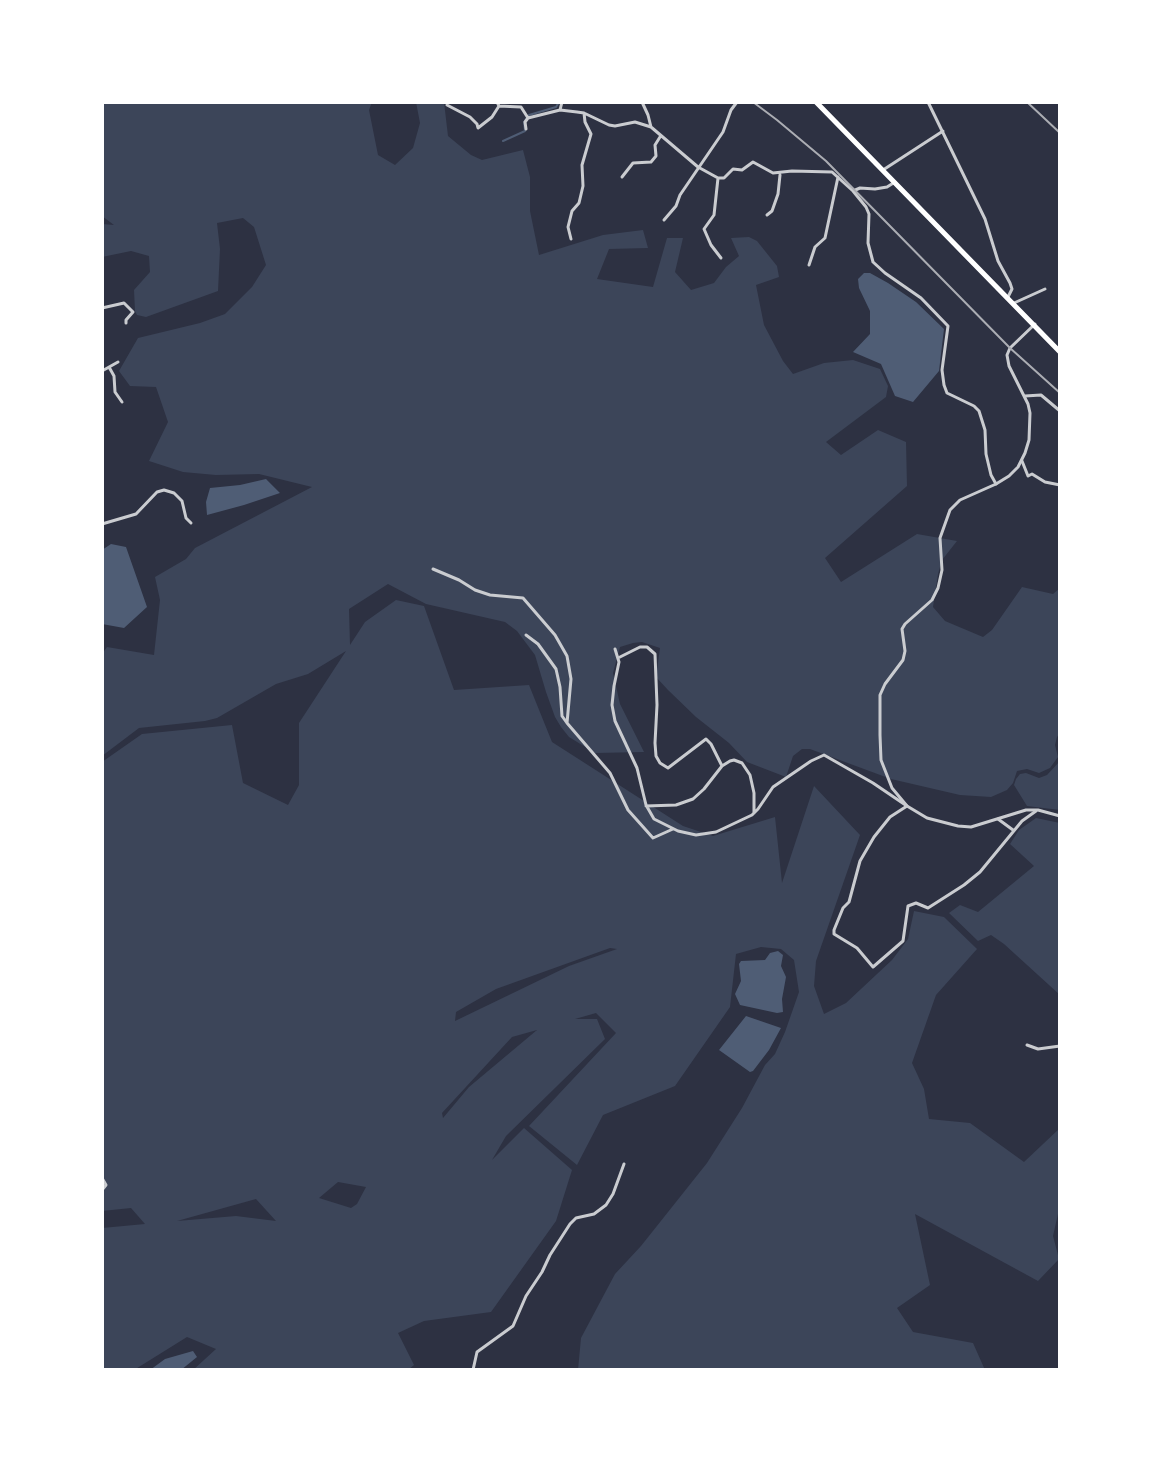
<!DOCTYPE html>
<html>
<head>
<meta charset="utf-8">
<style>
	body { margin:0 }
	#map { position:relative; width:1162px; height:1472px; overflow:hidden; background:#2d3142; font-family:Overpass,sans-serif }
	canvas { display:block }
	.frame { position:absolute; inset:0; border:104px solid #fff; pointer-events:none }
</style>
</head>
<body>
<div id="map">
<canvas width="1162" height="1472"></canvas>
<div class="frame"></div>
</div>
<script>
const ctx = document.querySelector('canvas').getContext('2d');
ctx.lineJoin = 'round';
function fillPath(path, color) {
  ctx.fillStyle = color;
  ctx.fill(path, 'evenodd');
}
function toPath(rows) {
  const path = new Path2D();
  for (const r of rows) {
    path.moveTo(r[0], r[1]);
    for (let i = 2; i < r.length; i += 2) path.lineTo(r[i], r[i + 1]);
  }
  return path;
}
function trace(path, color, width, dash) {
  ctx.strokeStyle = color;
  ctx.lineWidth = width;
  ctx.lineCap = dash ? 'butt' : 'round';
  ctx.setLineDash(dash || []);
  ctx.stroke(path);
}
fillPath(toPath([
	[102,102,372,102,369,110,378,155,395,165,413,148,420,123,416,102,444,102,448,136,471,155,482,160,523,150,530,177,530,211,539,255,603,235,643,230,648,248,609,249,597,279,653,287,667,238,683,238,675,272,691,290,714,283,726,267,739,256,731,238,749,237,757,241,777,266,779,277,756,285,764,325,783,361,793,374,824,363,853,360,880,369,888,386,886,397,826,442,841,455,878,430,906,442,907,486,825,558,841,582,917,534,957,541,942,560,938,574,933,607,945,621,983,637,992,630,1022,587,1053,594,1060,588,1060,733,1057,737,1055,745,1058,757,1050,768,1039,773,1027,769,1017,771,1013,783,1007,790,991,797,960,795,891,779,810,749,802,749,793,756,786,777,747,762,729,743,696,717,668,690,656,677,660,648,642,642,633,643,620,647,613,673,620,704,644,752,595,753,569,737,561,727,555,717,546,692,535,655,517,631,505,622,426,604,388,584,349,609,350,645,365,622,396,600,424,606,454,690,529,685,552,742,683,826,713,836,775,817,782,883,814,786,860,835,816,961,814,986,824,1014,846,1003,892,960,908,939,914,911,944,917,977,949,936,995,912,1063,924,1089,929,1119,970,1123,1024,1162,1060,1128,1060,1205,1053,1236,1059,1259,1038,1281,915,1214,930,1285,897,1308,913,1332,973,1343,985,1370,578,1370,581,1338,615,1274,641,1246,707,1163,742,1108,765,1065,775,1054,785,1032,799,992,794,960,781,949,761,947,736,954,730,1007,675,1086,603,1115,577,1165,529,1126,616,1033,596,1013,575,1019,597,1019,605,1039,506,1136,492,1160,524,1128,572,1170,556,1221,491,1312,424,1321,398,1333,414,1365,408,1370,193,1370,216,1349,187,1337,134,1370,102,1370,102,1228,145,1224,131,1208,102,1211,102,762,142,734,232,725,243,783,288,805,299,785,299,723,346,651,308,674,276,684,217,718,205,721,139,728,102,756,102,654,107,647,154,655,160,600,155,577,186,559,195,548,312,487,259,474,216,475,183,472,149,461,168,422,156,387,130,386,119,371,138,338,200,323,225,314,252,287,266,265,254,227,243,218,217,223,220,249,218,291,146,317,137,315,135,311,134,290,150,272,149,256,131,251,102,257,102,224,114,225,102,216],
	[610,948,617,949,569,966,455,1021,456,1012,496,989],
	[537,1030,469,1087,443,1118,442,1113,512,1037],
	[338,1182,366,1187,357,1204,351,1208,319,1198],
	[256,1199,276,1221,236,1216,177,1221],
	[1060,761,1060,810,1027,806,1014,785,1016,779,1020,774,1026,773,1039,778,1047,775],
	[1036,818,1060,823,1060,995,1004,944,991,935,978,941,949,913,960,905,978,912,1034,866,1010,844,1019,830]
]), '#3c4559');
fillPath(toPath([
	[864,273,870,273,888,283,916,302,944,329,939,371,913,402,895,396,881,364,853,352,870,334,870,311,859,288,858,279],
	[266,479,280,493,244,505,207,515,206,502,210,488,240,485],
	[111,544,126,547,147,607,124,628,102,624,102,550],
	[778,951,783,955,781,966,786,977,782,999,783,1012,777,1013,740,1005,735,994,741,981,739,964,741,961,765,960,770,953],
	[746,1016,781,1028,769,1050,753,1071,750,1072,719,1050],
	[193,1351,197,1357,181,1370,150,1370,165,1359]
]), '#4f5d75');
trace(toPath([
	[503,141,525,131,524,122,529,115,556,107,559,102]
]), '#4f5d75', 2);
trace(toPath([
	[642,102,648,115,651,127],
	[928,102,985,219,998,261,1010,283,1012,289,1008,297],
	[447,105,470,117,477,124,478,128,492,117,499,106,497,102],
	[499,106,521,107,528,118],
	[560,110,562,102],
	[526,129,525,122,528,118,560,110,577,112,584,113,609,125,615,126,635,122,651,127,698,167,718,178,724,178,733,169,742,170,753,162,773,173,792,171,832,172,853,191,866,207,869,214,868,243,873,262,885,273,921,298,948,326,942,370,944,385,947,393,974,406,979,411,985,430,986,454,991,475,996,484],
	[883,170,943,131],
	[622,177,633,163,651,162,656,156,655,145,660,137],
	[718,178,714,215,704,229,711,245,721,258],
	[853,191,860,188,875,189,887,187,895,182],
	[767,215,772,211,778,194,780,175],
	[664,220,676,206,680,195,723,132,731,110,737,102],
	[571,239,568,227,572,211,579,203,583,186,582,165,591,134,585,122,584,113],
	[809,265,815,247,825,238,838,177],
	[1014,303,1045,289],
	[102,308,124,303,133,312,126,320,126,323],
	[1060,308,1060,307],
	[109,367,114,376,115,392,122,402],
	[102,371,118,362],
	[1025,396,1041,395,1060,411],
	[1022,461,1028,476,1032,474,1045,482,1060,485],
	[102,524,136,514,157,492,164,490,174,493,182,501,186,518,191,523],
	[433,569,459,580,475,590,490,595,523,598,555,635,567,656,571,679,567,723],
	[526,635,538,644,556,669,560,687,562,716,567,723,610,773,628,810,653,838,673,829],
	[615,649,619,662,614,686,612,705,615,721,637,768,646,805,654,819,678,831,696,835,716,832,752,815,758,809,773,787,811,761,824,755,873,783,907,806,890,817,874,837,860,861,849,902,843,908,834,930,834,934,857,948,873,967,903,941,908,906,916,903,928,908,964,885,980,872,1022,821,1036,811],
	[620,657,640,647,647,647,655,654,657,705,655,743,656,756,660,763,668,768,706,739,711,744,722,766],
	[646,806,676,805,693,799,704,789,722,766,730,761,734,760,742,763,750,775,754,793,754,813],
	[998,819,1013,830],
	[1027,1045,1038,1049,1060,1046],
	[102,1178,106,1185,102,1190],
	[473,1370,477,1352,513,1326,526,1296,542,1272,550,1255,570,1224,576,1218,594,1214,606,1205,613,1194,624,1164]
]), '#caccd0', 3);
trace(toPath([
	[1035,324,1010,348,1007,355,1009,366,1028,404,1030,413,1029,440,1025,453,1018,467,1009,476,996,484,960,500,950,510,940,538,942,570,938,588,932,600,905,624,902,629,905,651,903,660,885,684,880,695,880,735,881,760,892,788,907,806,927,818,958,826,971,827,1026,810,1038,810,1060,816]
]), '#caccd0', 3);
trace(toPath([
	[816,102,1060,352]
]), '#fff', 5);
trace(toPath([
	[753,102,777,120,826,161,1010,348,1060,393],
	[1027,102,1060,133]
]), '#abadb3', 2);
</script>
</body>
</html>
